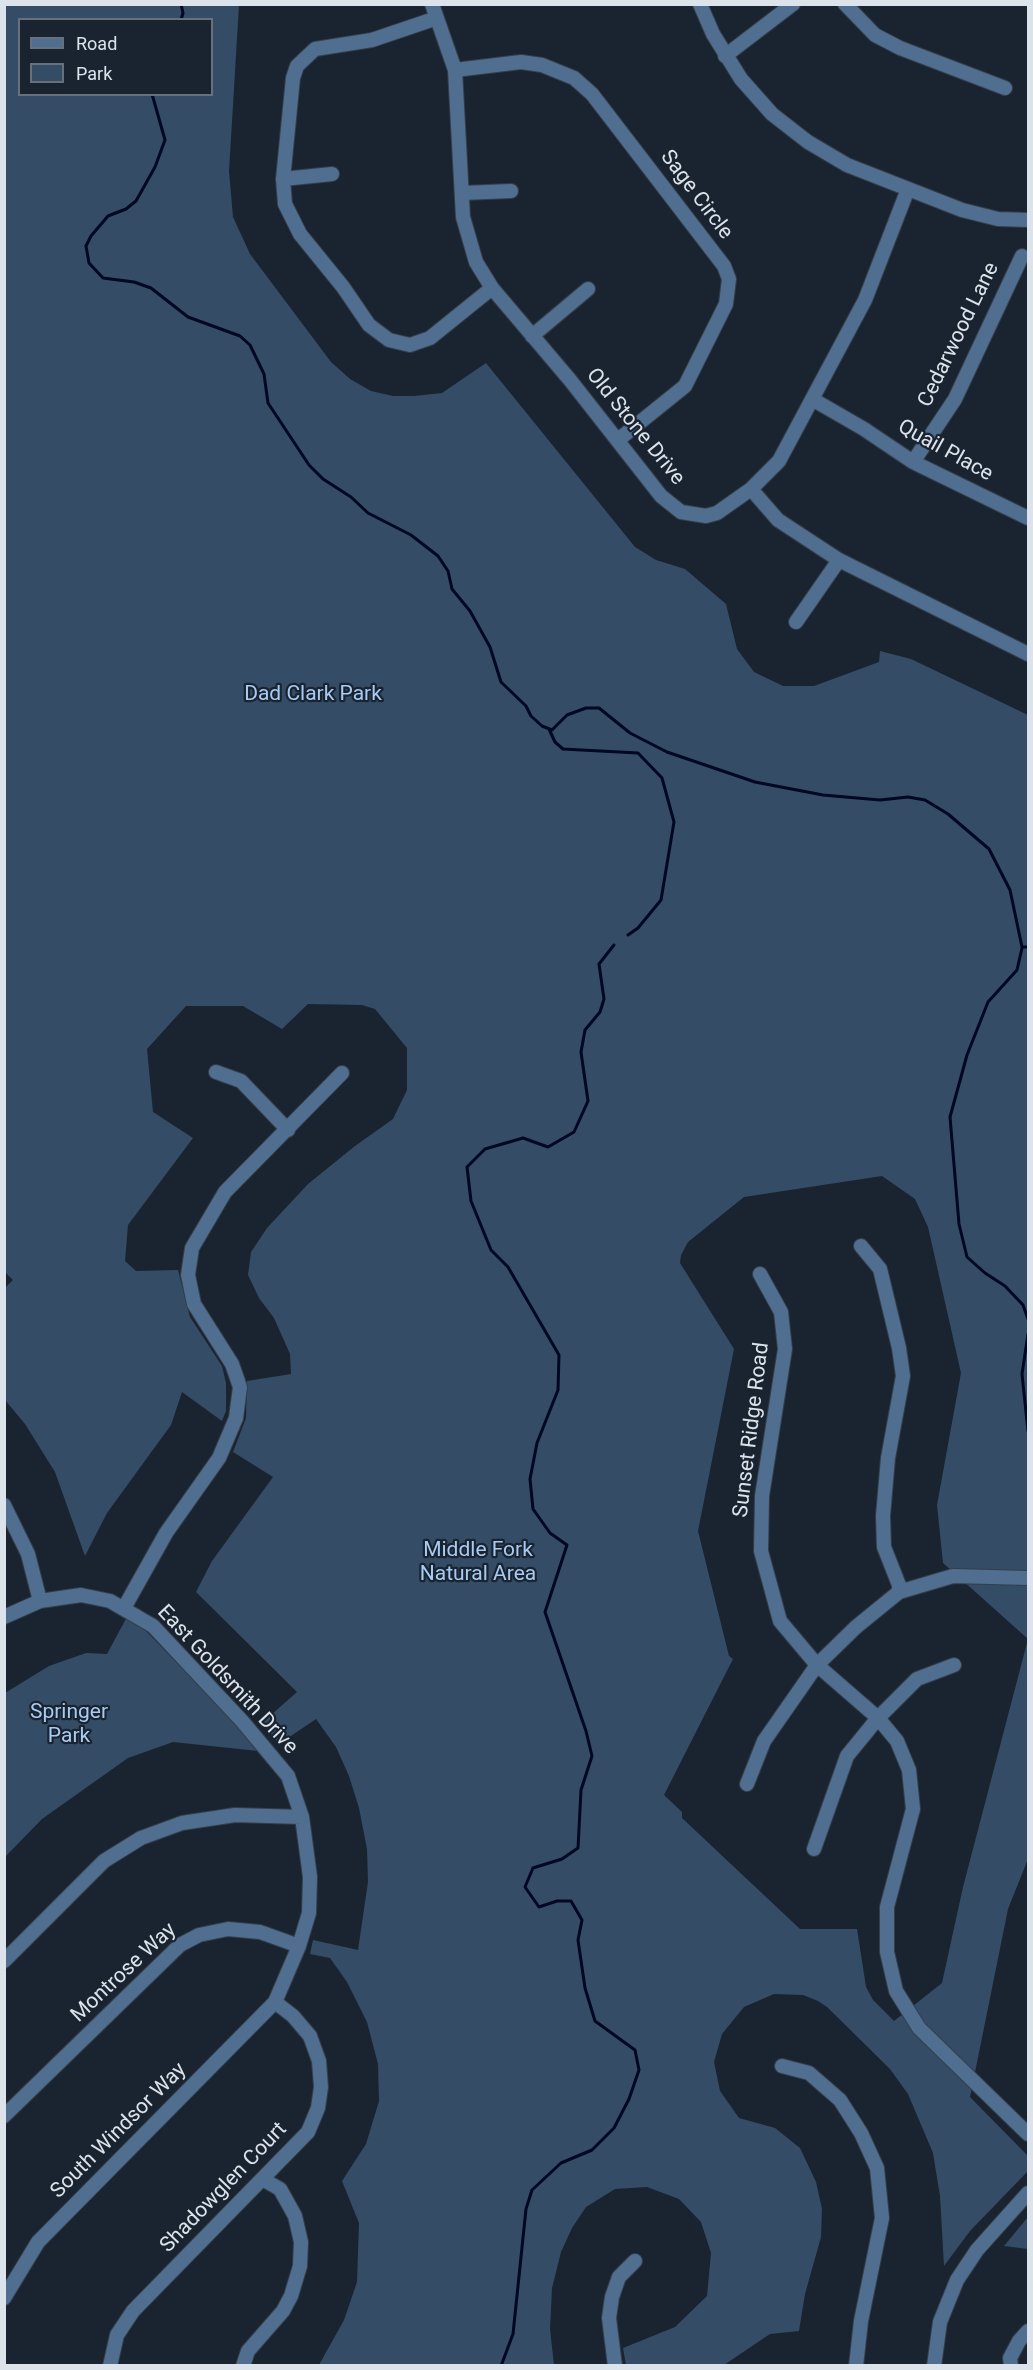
<!DOCTYPE html>
<html>
<head>
<meta charset="utf-8">
<style>
	body { margin:0 }
	#map { position:relative; width:1033px; height:2370px; overflow:hidden; background:#1a2430; font-family:Roboto,sans-serif }
	canvas { display:block }
	.frame { position:absolute; inset:0; border:6px solid #dce3eb; pointer-events:none }
	.legend { position:absolute; left:18px; top:18px; width:195px; height:78px; box-sizing:border-box; background:#1a2430; border:2px solid #68707b; margin:0; padding:8px 10px; list-style:none; font-size:18px; color:#dce3eb }
	.legend li { display:flex; align-items:center; gap:12px; height:30px }
	.legend b { width:30px; border:2px solid #68707b }
</style>
</head>
<body>
<div id="map">
<canvas width="1033" height="2370"></canvas>
<div class="frame"></div>
<ul class="legend">
<li><b style="height:8px;background:#506e90"></b>Road</li>
<li><b style="height:16px;background:#344c66"></b>Park</li>
</ul>
</div>
<script>
const ctx = document.querySelector('canvas').getContext('2d');
ctx.lineJoin = 'round';
function fillPath(path, color) {
  ctx.fillStyle = color;
  ctx.fill(path, 'evenodd');
}
function toPath(rows) {
  const path = new Path2D();
  for (const r of rows) {
    path.moveTo(r[0], r[1]);
    for (let i = 2; i < r.length; i += 2) path.lineTo(r[i], r[i + 1]);
  }
  return path;
}
function trace(path, color, width, dash) {
  ctx.strokeStyle = color;
  ctx.lineWidth = width;
  ctx.lineCap = dash ? 'butt' : 'round';
  ctx.setLineDash(dash || []);
  ctx.stroke(path);
}
function drawText(font, color, halo, rows, align = 'center') {
  ctx.font = font + ' Roboto,sans-serif';
  ctx.lineWidth = 4.5;
  ctx.setLineDash([]);
  ctx.textBaseline = 'middle';
  ctx.strokeStyle = halo;
  ctx.fillStyle = color;
  for (const [text, x, y, turn = 0] of rows) {
    ctx.save();
    ctx.translate(x, y);
    ctx.rotate((+turn || 0) * Math.PI / 180);
    ctx.textAlign = isNaN(turn) ? turn : align;
    if (halo) ctx.strokeText(text, 0, 0);
    ctx.fillText(text, 0, 0);
    ctx.restore();
  }
}
fillPath(toPath([
	[4,5,239,5,229,171,233,217,250,254,331,362,350,379,371,391,393,396,414,396,442,393,486,363,635,547,656,560,685,569,726,604,737,649,754,672,783,686,814,686,879,662,880,651,911,659,1028,715,1028,1859,1008,1909,970,2097,1028,2156,1028,2171,970,2231,944,2266,940,2196,933,2153,908,2094,890,2069,827,2007,818,2001,803,1995,774,1994,744,2007,722,2034,714,2062,720,2091,739,2118,775,2128,800,2148,816,2182,822,2209,821,2237,805,2294,799,2331,770,2334,724,2365,626,2365,623,2348,675,2327,707,2296,711,2253,701,2222,679,2199,647,2187,615,2189,586,2207,572,2228,561,2252,552,2288,550,2329,554,2365,319,2365,344,2320,357,2282,359,2223,342,2181,366,2144,379,2101,378,2064,367,2022,347,1982,330,1958,310,1954,313,1940,358,1950,368,1882,367,1849,359,1808,349,1776,336,1747,316,1719,279,1744,262,1723,297,1692,196,1592,212,1561,273,1477,233,1452,246,1418,247,1381,291,1374,290,1354,274,1318,259,1298,248,1275,251,1252,267,1228,308,1184,355,1146,393,1119,407,1090,407,1048,375,1009,362,1005,308,1004,282,1029,243,1006,186,1006,147,1049,153,1112,193,1138,128,1225,125,1261,136,1271,178,1270,190,1317,222,1366,226,1383,226,1411,222,1421,182,1392,171,1425,107,1513,85,1556,55,1472,25,1424,5,1400,5,1288,13,1280,4,1271],
	[20,20,212,20,212,94,20,94],
	[882,1176,915,1199,928,1227,961,1373,937,1505,943,1563,1028,1639,963,1887,942,1983,894,2021,873,2000,866,1987,857,1929,800,1929,682,1818,682,1812,664,1795,733,1659,729,1656,698,1531,734,1349,680,1263,681,1255,688,1242,744,1197],
	[128,1615,146,1631,245,1733,258,1751,173,1742,128,1758,42,1819,5,1857,5,1693,49,1666,86,1653,107,1654],
	[1028,2217,1028,2249,1004,2246]
]), '#344c66');
trace(toPath([
	[181,4,183,13,181,20],
	[152,94,165,140,155,167,136,201,126,209,108,216,91,236,86,246,89,263,103,278,134,282,151,288,188,317,240,336,250,345,264,374,268,403,309,465,323,479,351,497,368,513,411,535,438,556,448,571,452,589,470,611,490,647,501,682,526,706,531,716,542,726,552,730,567,715,586,708,599,708,630,733,667,752,755,782,823,795,880,800,908,797,925,800,948,814,989,849,1010,890,1022,947,1028,947],
	[549,729,555,742,563,749,638,753,662,778,674,822,661,900,638,928,628,935],
	[1022,948,1017,970,988,1002,967,1055,950,1117,959,1224,967,1257,985,1273,1005,1286,1023,1305,1028,1319],
	[1028,1334,1022,1374,1028,1431],
	[501,2366,513,2334,526,2209,532,2190,561,2163,592,2150,614,2128,629,2099,639,2070,635,2050,595,2021,585,1988,578,1940,582,1920,571,1901,557,1901,539,1907,525,1887,533,1868,562,1859,578,1848,581,1790,592,1756,586,1731,545,1612,567,1545,550,1533,533,1509,530,1479,537,1443,558,1390,559,1355,508,1267,491,1250,471,1201,467,1167,485,1149,523,1138,548,1147,574,1132,588,1101,581,1052,585,1030,600,1012,604,999,599,964,614,945]
]), '#000722', 3);
const minor = toPath([
	[432,4,455,70,463,217,476,262,492,288,570,380,661,496,681,512,706,516,717,513,751,489,779,461,865,300,908,189],
	[700,4,713,34,741,79,772,114,808,142,847,165,962,210,998,219,1028,220],
	[845,4,875,35,900,48,1005,88],
	[437,18,372,40,315,49,297,66,293,78,283,179,285,204,300,234,343,287,369,325,389,340,410,345,430,338,492,288],
	[725,56,793,4],
	[455,70,521,62,542,65,574,78,592,94,724,266,729,279,726,304,685,386,618,440],
	[283,179,332,174],
	[462,193,511,191],
	[532,336,588,289],
	[812,399,864,429,913,462,1028,518],
	[913,462,955,399,1022,256],
	[751,489,778,520,839,560,1028,654],
	[796,622,839,560],
	[216,1072,241,1081,288,1130],
	[861,1246,880,1269,899,1348,903,1376,888,1458,883,1516,884,1547,899,1585,899,1592],
	[760,1274,781,1312,785,1349,762,1496,761,1551,780,1621,817,1665,878,1718,897,1741,909,1770,913,1809,887,1907,887,1952,896,1991,919,2028,1028,2134],
	[4,1505,28,1554,40,1601],
	[124,1608,166,1533,219,1458,236,1418,240,1387,232,1364,194,1304,188,1275,192,1248,225,1192,342,1073],
	[4,1617,40,1601,81,1595,110,1601,153,1626,242,1721,288,1776,302,1817,310,1877,309,1913,299,1946,275,2002,38,2242,4,2298],
	[747,1784,764,1741,817,1665,856,1627,899,1592,953,1576,1028,1578],
	[814,1849,847,1756,878,1718,917,1679,954,1665],
	[4,1961,104,1861,141,1838,182,1823,235,1815,302,1817],
	[782,2066,809,2073,840,2100,861,2133,877,2168,882,2218,861,2321,856,2366],
	[4,2116,180,1945,199,1935,228,1929,260,1932,299,1946],
	[110,2366,117,2335,133,2311,308,2132,318,2108,321,2087,319,2061,310,2036,293,2016,275,2002],
	[243,2366,248,2351,283,2311,291,2296,300,2266,301,2242,295,2216,280,2189,264,2180],
	[615,2366,609,2318,612,2297,619,2277,635,2261],
	[934,2366,940,2322,957,2280,977,2250,1028,2193],
	[1011,2366,1010,2358,1019,2341,1028,2331]
]);
trace(minor, '#353f4a', 16);
trace(minor, '#506e90', 14);
drawText('21px', '#dce3eb', '#1a2430', [
	["Sage Circle",696,195,53],
	["Cedarwood Lane",959,335,-64],
	["Old Stone Drive",635,427,51],
	["Quail Place",945,451,29],
	["Sunset Ridge Road",752,1430,-83],
	["East Goldsmith Drive",227,1680,47],
	["Montrose Way",124,1973,-43],
	["South Windsor Way",119,2131,-45],
	["Shadowglen Court",224,2188,-46]
]);
drawText('21px', '#a8cbf4', '#1a2430', [
	["Dad Clark Park",313,695],
	["Middle Fork",478,1551],
	["Natural Area",478,1575],
	["Springer",69,1713],
	["Park",69,1737]
]);
</script>
</body>
</html>
